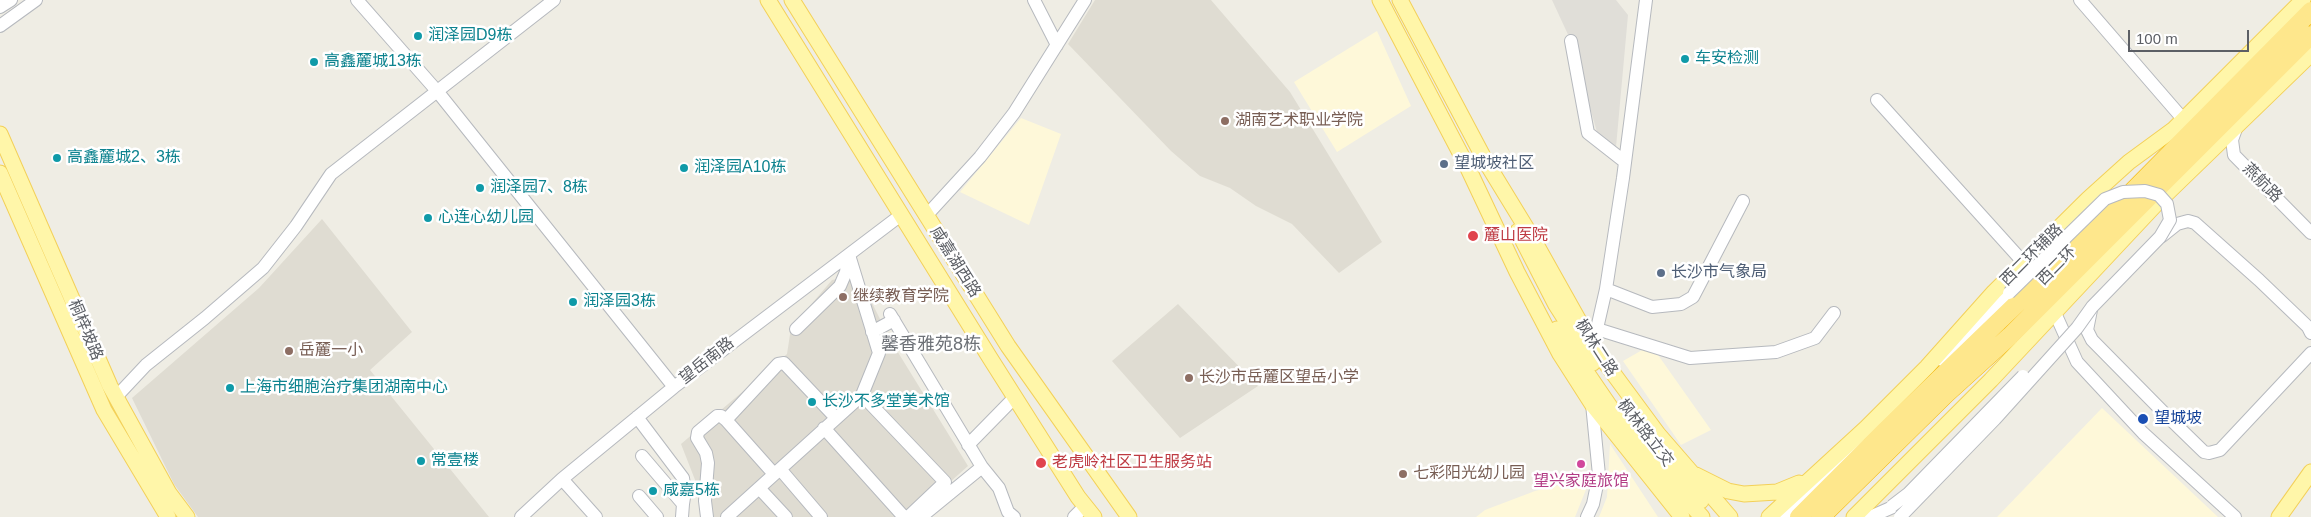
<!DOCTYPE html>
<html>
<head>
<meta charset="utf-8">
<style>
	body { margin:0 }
	#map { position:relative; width:2311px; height:517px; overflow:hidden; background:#efede4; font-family:Arial,sans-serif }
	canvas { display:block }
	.scale { position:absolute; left:2128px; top:30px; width:121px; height:22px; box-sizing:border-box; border:2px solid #5c5f65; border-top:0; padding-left:6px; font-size:15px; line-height:18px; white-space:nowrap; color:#5c5f65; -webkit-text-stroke:4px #fff; paint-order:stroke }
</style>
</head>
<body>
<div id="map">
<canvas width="2311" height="517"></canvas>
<div class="scale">100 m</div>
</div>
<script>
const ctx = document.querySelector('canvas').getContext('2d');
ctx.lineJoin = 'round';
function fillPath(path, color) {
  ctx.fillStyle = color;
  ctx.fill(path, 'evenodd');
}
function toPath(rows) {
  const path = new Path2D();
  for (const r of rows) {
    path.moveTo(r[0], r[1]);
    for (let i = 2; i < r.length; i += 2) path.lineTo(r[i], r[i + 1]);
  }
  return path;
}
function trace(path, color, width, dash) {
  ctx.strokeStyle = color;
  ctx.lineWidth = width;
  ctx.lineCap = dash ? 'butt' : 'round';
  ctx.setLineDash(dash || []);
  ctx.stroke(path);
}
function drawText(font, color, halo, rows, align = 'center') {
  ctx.font = font + ' Arial,"Noto Sans SC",sans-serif';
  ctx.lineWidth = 5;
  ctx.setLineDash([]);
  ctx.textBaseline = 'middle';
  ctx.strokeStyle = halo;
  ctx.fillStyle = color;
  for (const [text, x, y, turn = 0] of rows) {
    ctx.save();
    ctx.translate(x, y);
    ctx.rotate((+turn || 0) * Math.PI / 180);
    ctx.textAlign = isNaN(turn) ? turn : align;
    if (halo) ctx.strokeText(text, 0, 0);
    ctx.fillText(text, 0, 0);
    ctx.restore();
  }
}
fillPath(toPath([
	[1377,31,1411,106,1337,152,1294,82],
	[1021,118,1061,134,1029,225,960,192],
	[1651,345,1711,430,1681,445,1623,361],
	[2102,408,2218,517,1997,517],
	[1610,444,1658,517,1599,517,1607,497],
	[1591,477,1575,517,1476,517,1485,510,1535,491]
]), '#fef8d9');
fillPath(toPath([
	[1552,0,1616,0,1628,15,1616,147,1597,132,1571,41]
]), '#e0ded8');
fillPath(toPath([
	[1095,0,1211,0,1290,92,1382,242,1339,273,1292,224,1256,206,1230,188,1200,176,1171,151,1068,44],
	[322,219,412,332,370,370,489,517,198,517,174,484,132,398,259,288],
	[858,275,891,341,968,466,911,517,705,517,699,490,681,444,787,354,791,328,832,280],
	[1178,304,1258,386,1180,438,1112,361]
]), '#dfdcd2');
const minor = toPath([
	[357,0,437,91,674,387],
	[1034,0,1057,45],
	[2080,0,2183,119],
	[0,7,11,0],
	[0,26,36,0],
	[1571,41,1588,133,1625,162],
	[1877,100,2024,263],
	[2237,126,2232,140,2234,155,2311,233],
	[926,216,980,157,1014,113,1085,0],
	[2162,236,2177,224,2188,221,2195,223,2259,280,2308,327,2311,333],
	[1606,289,1652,307,1681,304,1693,297,1743,201],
	[2091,310,2087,330,2092,340,2166,415,2204,452,2209,453,2220,450,2311,353],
	[2055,313,2077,362,2143,433,2235,517],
	[890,314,982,467,921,517],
	[796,329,840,286,846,272,848,258],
	[1597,329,1690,358,1776,352,1815,338,1834,313],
	[872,332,894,320],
	[1593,346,1606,289,1623,178,1646,0],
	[1942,360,2009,293],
	[862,395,945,482,908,517],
	[116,397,146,365,205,318,263,268,296,226,331,174,554,0],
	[637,417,683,478,685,491,683,504],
	[726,420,778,364,784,363,836,418],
	[824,428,904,517],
	[968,445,1015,397],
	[642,456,683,504,682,517],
	[982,467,999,488,1008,512,1014,517],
	[780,469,821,517],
	[562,479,596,517],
	[759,488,786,517],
	[639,496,657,517],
	[521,517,562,479,674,387,901,215],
	[707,517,705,501,708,463,706,453,697,438,698,432,717,416,721,416,726,420,774,474],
	[727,517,862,395,879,353,849,255],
	[1074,517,1085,506],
	[1587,517,1593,504,1599,475,1592,404],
	[1786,517,1859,444],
	[1870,517,1902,503]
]);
const major = toPath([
	[768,0,990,358,1078,497,1094,517],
	[792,0,1008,346,1129,517],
	[1380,0,1467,166,1517,272,1560,354,1592,404,1682,517],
	[1400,0,1486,162,1533,239,1593,346,1658,434,1730,517],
	[0,134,110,386,169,493,187,517],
	[0,173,104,410,168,517],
	[1518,231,1556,305,1593,363],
	[1557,329,1613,411,1659,469,1702,517],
	[1635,420,1701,501],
	[1696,475,1728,491,1744,494,1777,492,1799,483],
	[1769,517,1866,428,1927,367,1994,292,2088,199,2129,162,2174,129,2303,0],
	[1854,517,1991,380,2158,202,2311,54],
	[2279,517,2311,472]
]);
const highway = toPath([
	[1799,517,1884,432,2115,209,2311,11],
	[1821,517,1946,394,2010,336,2311,35]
]);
trace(minor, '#b6b9be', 14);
trace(major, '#f3d059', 17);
trace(highway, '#f3b400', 19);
trace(minor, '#fff', 12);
trace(major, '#fff6a9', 15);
trace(highway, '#fee78c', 18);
const minorBridge = toPath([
	[1892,506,1909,493,2023,376],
	[1900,517,1995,419,2077,328,2092,307,2160,237,2170,220,2167,204,2159,195,2145,191,2123,192,2105,199,2009,293]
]);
trace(minorBridge, '#b6b9be', 14, []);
trace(minorBridge, '#fff', 12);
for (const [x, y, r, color] of [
	[418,36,5,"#0f9aa8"],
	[1685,59,5,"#0f9aa8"],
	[314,62,5,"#0f9aa8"],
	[1225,121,5,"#8d6e63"],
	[57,158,5,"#0f9aa8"],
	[1444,164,5,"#5c6f8a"],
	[684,168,5,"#0f9aa8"],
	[480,188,5,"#0f9aa8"],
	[428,218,5,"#0f9aa8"],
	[1473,236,6,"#e0444e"],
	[1661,273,5,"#5c6f8a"],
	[843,297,5,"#8d6e63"],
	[573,302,5,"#0f9aa8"],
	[289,351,5,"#8d6e63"],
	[1189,378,5,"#8d6e63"],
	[230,388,5,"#0f9aa8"],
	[812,402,5,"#0f9aa8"],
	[2143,419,6,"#1a4fb4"],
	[421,461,5,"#0f9aa8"],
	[1041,463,6,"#e0444e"],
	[1581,464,5,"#d1479c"],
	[1403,474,5,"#8d6e63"],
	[653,491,5,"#0f9aa8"]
]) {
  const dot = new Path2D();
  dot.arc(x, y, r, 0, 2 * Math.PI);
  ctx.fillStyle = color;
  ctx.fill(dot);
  trace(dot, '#fff', 2);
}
drawText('16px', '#0d838f', '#fff', [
	["润泽园D9栋",428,36],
	["车安检测",1695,59],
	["高鑫麓城13栋",324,62],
	["高鑫麓城2、3栋",67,158],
	["润泽园A10栋",694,168],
	["润泽园7、8栋",490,188],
	["心连心幼儿园",438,218],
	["润泽园3栋",583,302],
	["上海市细胞治疗集团湖南中心",240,388],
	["长沙不多堂美术馆",822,402],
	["常壹楼",431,461],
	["咸嘉5栋",663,491]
], 'left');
drawText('16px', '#785e54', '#fff', [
	["湖南艺术职业学院",1235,121],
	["继续教育学院",853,297],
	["岳麓一小",299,351],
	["长沙市岳麓区望岳小学",1199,378],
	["七彩阳光幼儿园",1413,474]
], 'left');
drawText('16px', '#4e5e75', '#fff', [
	["望城坡社区",1454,164],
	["长沙市气象局",1671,273]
], 'left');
drawText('16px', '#5c5f65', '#fff', [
	["燕航路",2262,183,45],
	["西二环辅路",2032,255,-45],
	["咸嘉湖西路",955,262,58],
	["西二环",2057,266,-45],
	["桐梓坡路",85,330,67],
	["枫林二路",1596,348,57],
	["望岳南路",707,361,-38],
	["枫林路立交",1645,433,52]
]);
drawText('16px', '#be3a42', '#fff', [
	["麓山医院",1484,236],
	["老虎岭社区卫生服务站",1052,463]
], 'left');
drawText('16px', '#164399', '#fff', [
	["望城坡",2154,419]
], 'left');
drawText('16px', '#b23c85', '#fff', [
	["望兴家庭旅馆",1581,482]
]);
drawText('18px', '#6d7177', '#fff', [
	["馨香雅苑8栋",931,345]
]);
</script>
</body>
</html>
